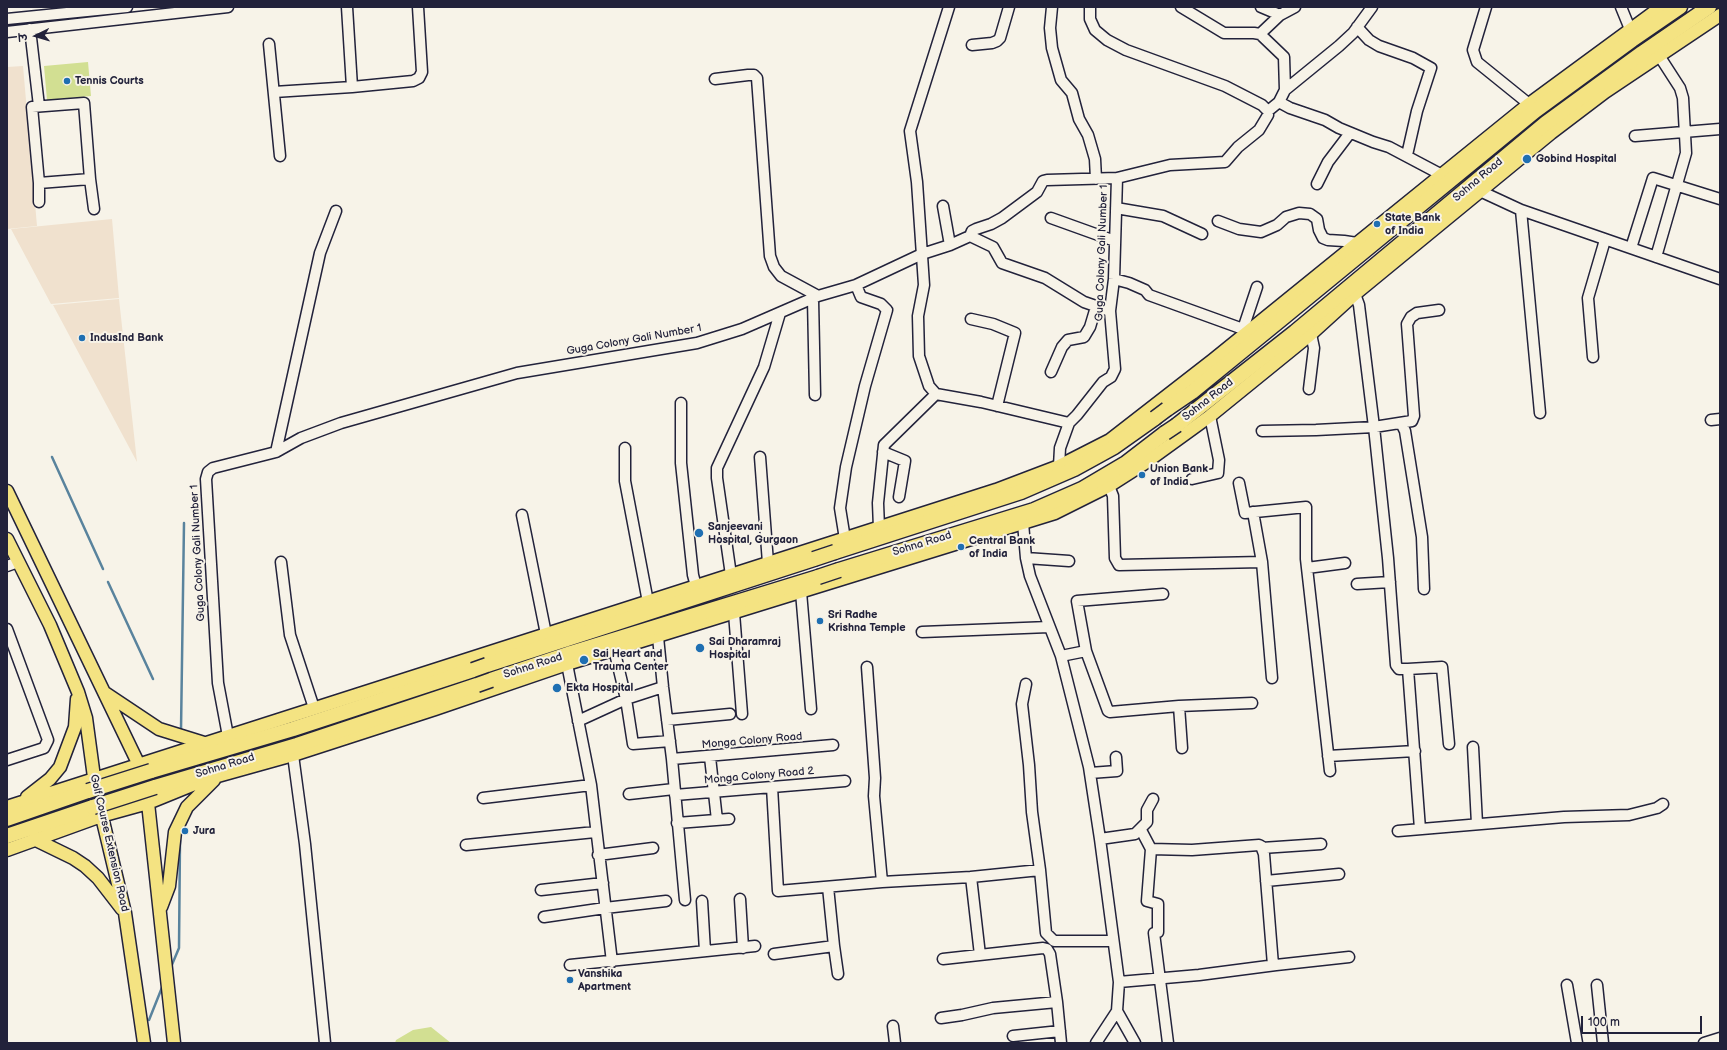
<!DOCTYPE html>
<html>
<head>
<meta charset="utf-8">
<style>
	body { margin:0 }
	#map { position:relative; width:1727px; height:1050px; overflow:hidden; background:#f7f3e8; font-family:"Balsamiq Sans","Playpen Sans Deva",sans-serif }
	canvas { display:block }
	.frame { position:absolute; inset:0; border:8px solid #22223b; pointer-events:none }
	.north { position:absolute; left:16px; top:16px; width:40px; height:40px; -webkit-text-stroke:3px #f7f3e8; paint-order:stroke; rotate:265deg; font-size:11px; font-weight:700; line-height:16px; text-align:center; color:#22223b }
	.north::after { content:''; display:block; margin:auto; width:14px; height:18px; background:#22223b; clip-path:polygon(50% 0,100% 100%,50% 72%,0 100%) }
	.scale { position:absolute; left:1581px; top:1016px; width:121px; height:18px; box-sizing:border-box; border:2px solid #22223b; border-top:0; padding-left:5px; font-size:12px; line-height:14px; white-space:nowrap; color:#22223b; -webkit-text-stroke:3px #f7f3e8; paint-order:stroke }
</style>
</head>
<body>
<div id="map">
<canvas width="1727" height="1050"></canvas>
<div class="frame"></div>
<div class="north">उ</div>
<div class="scale">100 m</div>
</div>
<script>
const ctx = document.querySelector('canvas').getContext('2d');
ctx.lineJoin = 'round';
function fillPath(path, color) {
  ctx.fillStyle = color;
  ctx.fill(path, 'evenodd');
}
function toPath(rows) {
  const path = new Path2D();
  for (const r of rows) {
    path.moveTo(r[0], r[1]);
    for (let i = 2; i < r.length; i += 2) path.lineTo(r[i], r[i + 1]);
  }
  return path;
}
function trace(path, color, width, dash) {
  ctx.strokeStyle = color;
  ctx.lineWidth = width;
  ctx.lineCap = dash ? 'butt' : 'round';
  ctx.setLineDash(dash || []);
  ctx.stroke(path);
}
function drawText(font, color, halo, rows, align = 'center') {
  ctx.font = font + ' "Balsamiq Sans",sans-serif';
  ctx.lineWidth = 4;
  ctx.setLineDash([]);
  ctx.textBaseline = 'middle';
  ctx.strokeStyle = halo;
  ctx.fillStyle = color;
  for (const [text, x, y, turn = 0] of rows) {
    ctx.save();
    ctx.translate(x, y);
    ctx.rotate((+turn || 0) * Math.PI / 180);
    ctx.textAlign = isNaN(turn) ? turn : align;
    if (halo) ctx.strokeText(text, 0, 0);
    ctx.fillText(text, 0, 0);
    ctx.restore();
  }
}
fillPath(toPath([
	[23,66,37,226,7,229,7,67],
	[112,219,119,298,51,304,11,229],
	[119,299,137,462,53,305]
]), '#f0e1ce');
fillPath(toPath([
	[88,62,91,96,47,100,44,66],
	[431,1027,451,1043,395,1043,396,1040,413,1030]
]), '#d2df92');
trace(toPath([
	[52,457,103,569],
	[108,582,153,679],
	[181,730,184,523],
	[171,967,179,948,180,840],
	[149,1020,163,985]
]), '#59839d', 2.5);
const minor = toPath([
	[347,7,352,87],
	[949,7,910,131,917,182,924,285,918,316,919,356,929,386,936,394,981,402,1069,423],
	[1052,7,1050,28,1052,48,1061,80,1072,93,1079,119,1088,135,1095,159,1096,179],
	[1090,7,1090,19,1095,30,1107,40,1126,50,1225,86,1262,105,1268,111],
	[1181,7,1224,33,1254,33,1260,34,1284,57,1285,90],
	[1261,7,1280,15],
	[1486,7,1473,50,1477,62,1529,104],
	[1621,7,1630,29],
	[7,19,127,7],
	[1357,27,1369,40,1379,46,1413,58,1431,68,1417,111,1407,155],
	[30,29,39,106],
	[7,32,228,7],
	[1260,34,1280,15,1295,7],
	[269,44,280,156],
	[972,45,992,43,997,41,1000,38,1009,7],
	[715,79,748,75,754,75,757,78,770,256,774,267,781,276,818,296],
	[274,92,352,87,413,81,419,78,422,72,418,7],
	[1279,102,1290,108,1325,120,1339,128,1373,142,1389,147,1442,175],
	[1635,136,1720,129],
	[90,179,39,183,32,107,84,103,90,179,94,209],
	[39,183,39,202],
	[1317,184,1328,162,1350,133],
	[1480,191,1521,210,1720,279],
	[943,206,950,245],
	[1116,208,1163,216,1202,234],
	[1521,210,1540,413],
	[1051,218,1115,241],
	[1218,221,1239,229,1261,232,1277,225,1286,217,1299,213,1310,214,1317,219,1319,230,1323,238,1328,240,1344,241,1357,243],
	[970,236,993,247,1002,263,1045,278,1084,302,1110,311],
	[1631,248,1653,178,1720,199],
	[1656,257,1686,153,1683,98,1680,88,1660,57],
	[1114,279,1129,283,1145,290,1149,295,1243,329,1247,333],
	[1355,294,1359,305,1374,427,1388,558,1396,665,1399,669,1408,669,1420,829],
	[813,299,815,395],
	[971,319,993,324,1015,333,997,406],
	[1243,329,1257,287],
	[1593,357,1588,298,1605,240],
	[1051,372,1062,347,1068,340,1084,337,1090,327,1096,307],
	[1309,389,1314,348,1311,334],
	[681,403,681,463,693,575,696,586],
	[1711,420,1720,419],
	[1401,423,1405,431,1422,537,1424,589],
	[1262,431,1316,430,1374,427,1412,421,1414,416,1407,324,1411,317,1417,313,1439,310],
	[625,448,625,481,648,602],
	[276,452,320,253,336,211],
	[883,452,905,461,899,497],
	[760,457,768,563],
	[1059,466,1060,448,1069,423,1077,415,1103,382,1111,377,1115,369,1110,311,1114,279,1117,178],
	[1192,479,1218,473,1219,460,1210,416],
	[1239,483,1245,513,1306,507,1306,559,1330,771],
	[1109,486,1113,496,1115,558,1119,565,1262,562],
	[1253,512,1262,562,1272,678],
	[522,515,546,634],
	[1023,523,1026,558,1030,576,1061,656,1089,767,1100,839,1119,982,1117,1011,1096,1043],
	[879,528,878,503,884,445,936,394],
	[845,539,840,508,846,467,865,386,887,310,881,304,861,297,856,285],
	[1026,558,1069,561],
	[281,562,290,635,314,708],
	[7,566,18,562],
	[1307,568,1345,563],
	[731,575,717,478,717,468,764,367,780,313],
	[1357,584,1390,582],
	[801,592,811,709],
	[1163,594,1077,601,1086,651,1108,711,1110,712,1179,706,1252,703],
	[734,613,742,714],
	[7,629,48,740,44,748,7,760],
	[922,632,1049,627],
	[658,637,663,687,672,759,685,900],
	[614,649,626,699,633,744,670,741],
	[1061,656,1086,651],
	[567,664,591,785,612,962],
	[867,667,875,778,874,796,882,882],
	[1408,669,1442,667,1449,744],
	[1026,684,1022,704,1029,765,1032,812,1040,870,1046,933,1054,941,1113,941],
	[1179,706,1182,748],
	[667,720,730,714],
	[578,721,626,699,663,687],
	[228,736,218,683,206,479,208,472,213,468,276,452,301,438,341,423,517,373,697,343,742,329,818,296,856,285,922,254,950,245,970,236,972,231,976,229,991,224,1002,218,1037,192,1043,181,1047,180,1117,178,1170,165,1225,162,1238,147,1259,130,1268,115,1268,111,1279,102,1285,90,1339,46,1353,33,1372,7],
	[1473,747,1477,824],
	[293,755,305,844,325,1043],
	[1328,756,1415,751],
	[710,757,717,820],
	[672,759,833,745],
	[1090,773,1117,771,1116,757],
	[772,787,778,891,882,882,971,877,1040,870],
	[629,794,674,789],
	[675,795,845,781],
	[483,798,591,785],
	[677,823,729,819],
	[1141,830,1151,849],
	[1398,831,1564,817,1629,815,1657,808,1663,804],
	[1100,839,1135,834,1147,822,1147,810,1153,799],
	[466,845,595,832],
	[1262,848,1321,844],
	[598,855,653,848],
	[971,877,980,955],
	[1266,881,1339,874],
	[541,890,603,883],
	[740,899,743,948],
	[702,901,705,951],
	[544,917,605,908,666,901],
	[834,946,838,974],
	[774,954,834,946,828,887],
	[943,959,1043,948,1047,949,1050,954,1057,1002,1061,1043],
	[570,965,755,946],
	[1119,982,1199,975,1276,965,1349,957],
	[1567,985,1577,1043],
	[1597,985,1603,1043],
	[1117,1011,1135,1043],
	[941,1018,962,1015,993,1008,1057,1002],
	[893,1026,895,1043],
	[1013,1036,1060,1031],
	[1168,1043,1154,933,1158,932,1158,904,1147,901,1151,849,1192,850,1259,845,1261,846,1264,854,1273,965],
	[1704,1043,1720,1038]
]);
const major = toPath([
	[7,491,139,765,148,803,174,1043],
	[7,539,50,625,78,692,86,718,96,792,125,913,144,1043],
	[105,693,159,729,204,743],
	[27,797,50,779,60,767,75,727,77,699],
	[7,807,996,490,1059,466,1110,440,1213,360,1529,104,1661,7],
	[34,839,73,858,85,866,98,878,122,909],
	[7,850,101,816,148,803,207,779,293,755,435,709,567,664,1055,513,1109,486,1145,463,1210,416,1311,334,1355,294,1551,133,1605,92,1720,15],
	[161,907,169,886,175,832,187,807,214,780]
]);
const highway = toPath([
	[1167,409,1192,392,1284,317,1535,111,1632,40,1680,7],
	[1177,425,1295,332,1546,123,1642,53,1709,7],
	[835,552,1021,492,1074,469,1114,447,1155,418],
	[839,570,1034,510,1082,489,1126,463,1165,433],
	[487,665,814,559],
	[491,680,571,653,818,577],
	[151,771,293,729,473,670],
	[155,787,297,745,477,685],
	[7,819,88,791],
	[7,836,93,807]
]);
trace(minor, '#22223b', 13);
trace(major, '#22223b', 15);
trace(highway, '#22223b', 17);
trace(minor, '#f7f3e8', 10);
trace(major, '#f4e382', 12);
trace(highway, '#f4e382', 14);
const highwayBridge = toPath([
	[1155,418,1167,409],
	[1165,433,1177,425],
	[814,559,835,552],
	[818,577,839,570],
	[473,670,487,665],
	[477,685,491,680],
	[88,791,151,771],
	[93,807,155,787]
]);
trace(highwayBridge, '#22223b', 17, []);
trace(highwayBridge, '#f4e382', 14);
for (const [x, y, r, color] of [
	[67,81,4,"#1f6fb2"],
	[1527,159,5,"#1f6fb2"],
	[1377,224,4,"#1f6fb2"],
	[82,338,4,"#1f6fb2"],
	[1142,475,4,"#1f6fb2"],
	[699,533,5,"#1f6fb2"],
	[961,547,4,"#1f6fb2"],
	[820,621,4,"#1f6fb2"],
	[700,648,5,"#1f6fb2"],
	[584,660,5,"#1f6fb2"],
	[557,688,5,"#1f6fb2"],
	[185,831,4,"#1f6fb2"],
	[570,980,4,"#1f6fb2"]
]) {
  const dot = new Path2D();
  dot.arc(x, y, r, 0, 2 * Math.PI);
  ctx.fillStyle = color;
  ctx.fill(dot);
  trace(dot, '#f7f3e8', 1.5);
}
drawText('bold 11px', '#22223b', '#f7f3e8', [
	["Tennis Courts",75,81],
	["Gobind Hospital",1536,159],
	["State Bank",1385,218],
	["of India",1385,231],
	["IndusInd Bank",90,338],
	["Union Bank",1150,469],
	["of India",1150,482],
	["Sanjeevani",708,527],
	["Hospital, Gurgaon",708,540],
	["Central Bank",969,541],
	["of India",969,554],
	["Sri Radhe",828,615],
	["Krishna Temple",828,628],
	["Sai Dharamraj",709,642],
	["Hospital",709,655],
	["Sai Heart and",593,654],
	["Trauma Center",593,667],
	["Ekta Hospital",566,688],
	["Jura",193,831],
	["Vanshika",578,974],
	["Apartment",578,987]
], 'left');
drawText('11px', '#22223b', '#f7f3e8', [
	["Sohna Road",1478,180,-40],
	["Guga Colony Gali Number 1",1102,253,-88],
	["Guga Colony Gali Number 1",634,340,-10],
	["Sohna Road",1208,400,-38],
	["Sohna Road",922,544,-17],
	["Guga Colony Gali Number 1",198,553,-93],
	["Sohna Road",533,666,-18],
	["Monga Colony Road",752,741,-5],
	["Sohna Road",225,766,-17],
	["Monga Colony Road 2",759,776,-5],
	["Golf Course Extension Road",109,843,77]
]);
</script>
</body>
</html>
